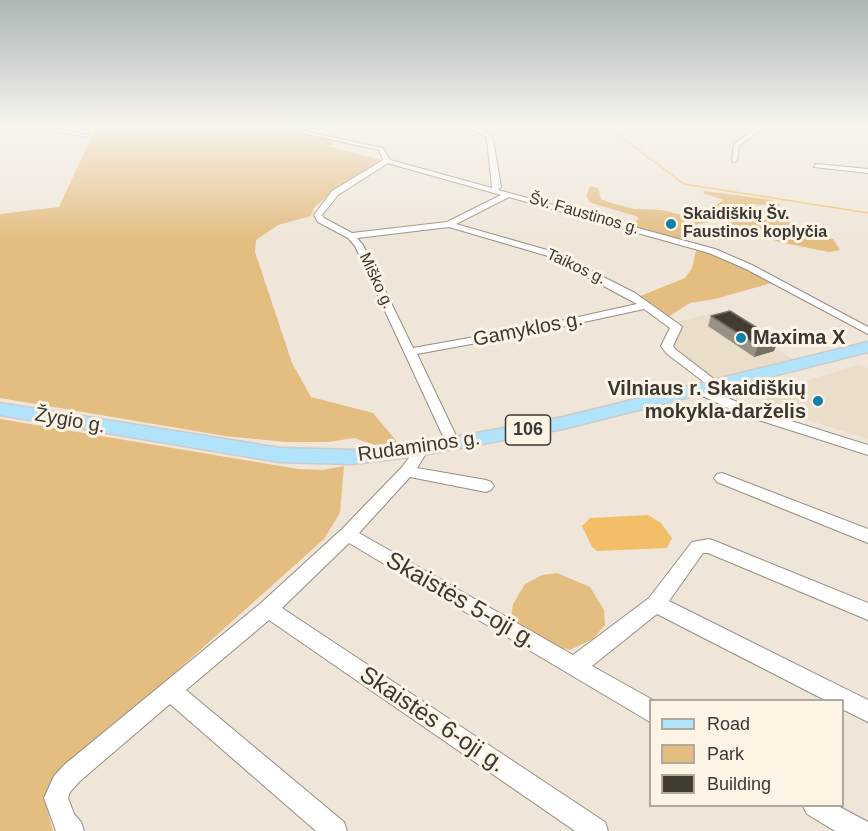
<!DOCTYPE html>
<html>
<head>
<meta charset="utf-8">
<style>
	body { margin:0 }
	#map { position:relative; width:868px; height:831px; overflow:hidden; background:#efe6d9; font-family:Arial,sans-serif }
	canvas { display:block }
	.legend { position:absolute; left:649px; top:699px; width:195px; height:108px; box-sizing:border-box; background:#fdf4e6; border:2px solid #afa99e; margin:0; padding:8px 10px; list-style:none; font-size:18px; color:#3b3833 }
	.legend li { display:flex; align-items:center; gap:12px; height:30px }
	.legend b { width:30px; border:2px solid #afa99e }
</style>
</head>
<body>
<div id="map">
<canvas width="868" height="831"></canvas>
<ul class="legend">
<li><b style="height:8px;background:#b1e3fb"></b>Road</li>
<li><b style="height:16px;background:#e4bd81"></b>Park</li>
<li><b style="height:16px;background:#433c31"></b>Building</li>
</ul>
</div>
<script>
const ctx = document.querySelector('canvas').getContext('2d');
ctx.lineJoin = 'round';
function fillPath(path, color) {
  ctx.fillStyle = color;
  ctx.fill(path, 'evenodd');
}
function toPath(rows) {
  const path = new Path2D();
  for (const r of rows) {
    path.moveTo(r[0], r[1]);
    for (let i = 2; i < r.length; i += 2) path.lineTo(r[i], r[i + 1]);
  }
  return path;
}
function trace(path, color, width, dash) {
  ctx.strokeStyle = color;
  ctx.lineWidth = width;
  ctx.lineCap = dash ? 'butt' : 'round';
  ctx.setLineDash(dash || []);
  ctx.stroke(path);
}
function drawText(font, color, halo, rows, align = 'center') {
  ctx.font = font + ' Arial,sans-serif';
  ctx.lineWidth = 6;
  ctx.setLineDash([]);
  ctx.textBaseline = 'middle';
  ctx.strokeStyle = halo;
  ctx.fillStyle = color;
  for (const [text, x, y, turn = 0] of rows) {
    ctx.save();
    ctx.translate(x, y);
    ctx.rotate((+turn || 0) * Math.PI / 180);
    ctx.textAlign = isNaN(turn) ? turn : align;
    if (halo) ctx.strokeText(text, 0, 0);
    ctx.fillText(text, 0, 0);
    ctx.restore();
  }
}
fillPath(toPath([
	[718,312,794,360,714,380,671,349,675,322],
	[858,365,868,368,868,439,773,409,762,394]
]), '#eaddc9');
fillPath(toPath([
	[97,125,263,125,339,141,327,146,381,160,333,191,314,208,311,216,278,225,256,240,255,252,292,363,311,397,373,413,398,443,375,445,354,438,328,442,286,442,225,436,0,398,0,214,59,207],
	[590,186,598,188,601,199,608,202,634,209,662,210,702,220,709,218,702,213,724,200,703,193,704,191,772,200,780,204,780,206,749,204,789,220,790,228,795,230,833,239,840,250,829,252,779,242,739,226,718,221,697,224,680,238,675,239,633,226,631,224,639,219,636,216,591,203,586,196],
	[701,250,719,255,775,282,715,299,690,303,668,317,638,297,685,278,692,268,696,251],
	[0,419,298,469,323,470,344,466,340,513,324,539,63,773,46,804,53,831,0,831],
	[557,573,590,587,604,610,605,625,593,639,570,650,550,645,511,619,513,604,525,584,542,575]
]), '#e4bd81');
fillPath(toPath([
	[648,515,661,523,672,538,667,548,597,551,592,547,582,526,590,518]
]), '#f3be68');
trace(toPath([
	[605,125,684,184,868,213]
]), '#f3be68', 1.5);
const minor = toPath([
	[23,125,34,125,89,135,86,137,23,125],
	[266,125,275,125,383,148,390,160,492,188,487,139,485,135,463,125,470,125,489,133,493,139,501,187,498,190,715,249,752,265,868,327,868,334,746,269,709,253,509,197,456,224,554,252,635,293,680,325,682,327,673,346,675,349,723,386,721,389,713,389,666,353,661,346,670,328,644,309,542,331,417,354,460,444,458,447,448,447,355,246,348,238,318,222,314,215,332,191,383,160,379,150,266,125],
	[388,163,391,164,501,195,447,222,352,233,324,218,322,215,338,195,388,163],
	[449,227,548,256,637,304,542,325,413,348,363,245,357,238,449,227],
	[760,125,766,125,739,146,737,161,732,162,734,144,760,125],
	[816,164,868,169,868,173,814,167,816,164],
	[701,386,753,409,868,445,868,455,743,415,696,393,695,390,701,386],
	[417,445,422,447,425,455,417,468,486,480,491,482,494,486,491,490,486,492,410,477,359,533,573,655,649,598,692,542,709,539,715,541,868,603,868,620,708,553,703,553,669,601,868,700,868,722,842,709,842,700,825,700,657,614,592,666,653,700,650,700,650,722,349,543,282,608,605,822,608,831,575,831,269,620,186,690,344,822,347,831,316,831,170,704,80,781,70,792,68,798,74,814,81,822,84,831,56,831,44,798,54,776,64,765,261,603,342,529,402,467,411,455,412,447,417,445],
	[722,473,868,529,868,543,717,482,714,478,717,474,722,473],
	[803,806,838,806,868,822,868,831,835,831,807,814,803,806]
]);
const major = toPath([
	[868,342,868,352,563,429,417,456,353,464,280,462,0,415,0,403,280,448,353,450,417,444,563,417,868,342]
]);
trace(minor, '#968e82', 2);
trace(major, '#cccbca', 3);
fillPath(minor, '#fff');
fillPath(major, '#b1e3fb');
fillPath(toPath([
	[711,316,774,351,754,357,708,326]
]), '#999185');
fillPath(toPath([
	[778,341,774,351,754,357,758,346]
]), '#776f63');
const building = toPath([
	[730,311,778,341,758,346,711,316,730,311]
]);
fillPath(building, '#433c31');
trace(building, '#776f63', 1.5);
const sky = ctx.createLinearGradient(0, 0, 0, 241);
sky.addColorStop(0, '#acb8b5');
sky.addColorStop(0.52, '#f8f4ee');
sky.addColorStop(1, '#f8f4ee00');
ctx.fillStyle = sky;
ctx.fillRect(0, 0, 868, 241);
for (const [x, y, r, color] of [
	[671,224,6,"#0f80a7"],
	[741,338,6,"#0f80a7"],
	[818,401,6,"#0f80a7"]
]) {
  const dot = new Path2D();
  dot.arc(x, y, r, 0, 2 * Math.PI);
  ctx.fillStyle = color;
  ctx.fill(dot);
  trace(dot, '#fdf4e6', 2);
}
drawText('16px', '#3b3833', '#fdf4e6', [
	["Šv. Faustinos g.",584,214,16],
	["Taikos g.",576,267,25],
	["Miško g.",376,281,65]
]);
drawText('bold 16px', '#3b3833', '#fdf4e6', [
	["Skaidiškių Šv.",683,215],
	["Faustinos koplyčia",683,233]
], 'left');
for (const [x, y, w] of [
	[528,430,45]
]) {
  const box = new Path2D();
  box.roundRect(x - w / 2, y - 15, w, 30, 4.5);
  ctx.fillStyle = '#fdf4e6';
  ctx.fill(box);
  trace(box, '#3b3833', 1.5);
}
drawText('bold 18px', '#3b3833', null, [
	["106",528,430]
]);
drawText('20px', '#3b3833', '#fdf4e6', [
	["Gamyklos g.",528,330,-11],
	["Žygio g.",70,421,10],
	["Rudaminos g.",419,447,-8]
]);
drawText('bold 20px', '#3b3833', '#fdf4e6', [
	["Maxima X",753,338],
	["Vilniaus r. Skaidiškių",806,389,"right"],
	["mokykla-darželis",806,412,"right"]
], 'left');
drawText('24px', '#3b3833', '#fdf4e6', [
	["Skaistės 5-oji g.",461,601,30],
	["Skaistės 6-oji g.",432,720,34]
]);
</script>
</body>
</html>
